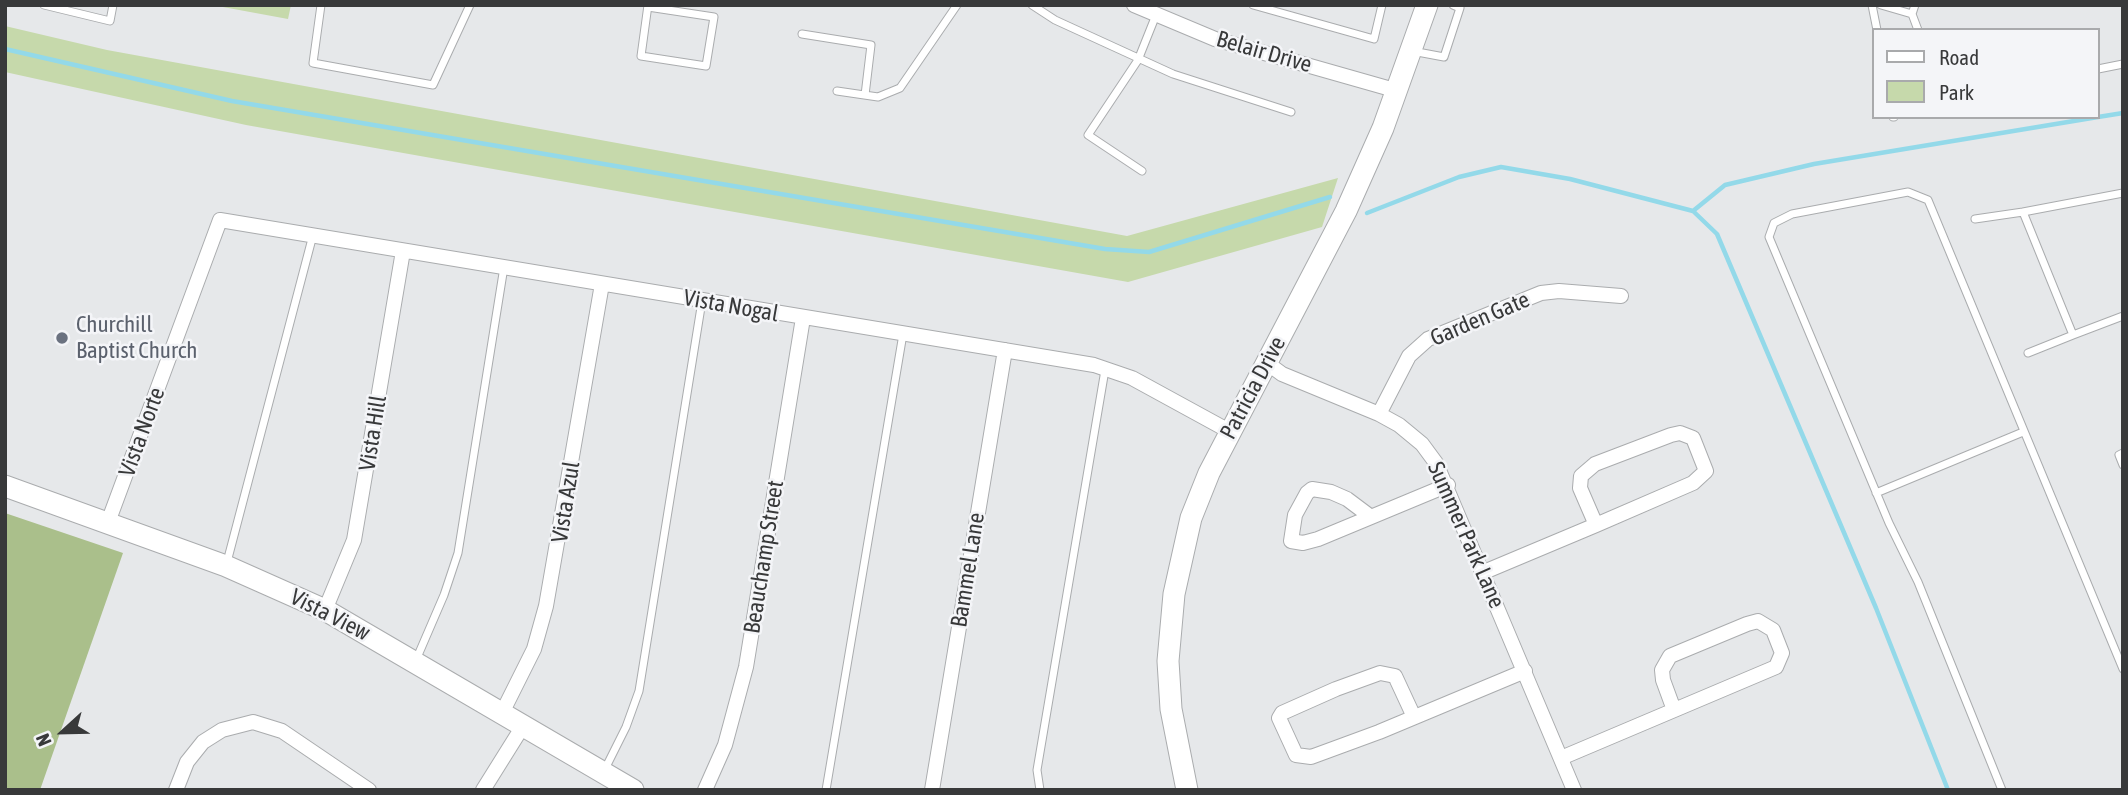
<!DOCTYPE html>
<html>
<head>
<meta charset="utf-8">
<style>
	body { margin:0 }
	#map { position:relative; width:2128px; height:795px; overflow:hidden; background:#e6e8ea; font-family:"Asap Condensed",sans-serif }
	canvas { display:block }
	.frame { position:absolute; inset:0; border:7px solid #38393a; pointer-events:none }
	.legend { position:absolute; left:1872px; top:28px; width:228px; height:91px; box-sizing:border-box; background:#f4f5f8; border:2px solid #a9aaac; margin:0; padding:9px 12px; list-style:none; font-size:21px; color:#38393a }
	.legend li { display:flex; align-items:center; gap:14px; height:35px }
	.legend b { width:35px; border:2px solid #a9aaac }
	.north { position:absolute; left:28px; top:697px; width:70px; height:70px; -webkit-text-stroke:5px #f4f5f8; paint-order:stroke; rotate:248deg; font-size:19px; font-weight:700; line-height:28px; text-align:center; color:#38393a }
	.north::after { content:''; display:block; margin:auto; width:24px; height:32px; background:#38393a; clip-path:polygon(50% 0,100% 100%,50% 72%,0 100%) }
</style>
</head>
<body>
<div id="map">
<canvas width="2128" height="795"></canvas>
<div class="frame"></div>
<ul class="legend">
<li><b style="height:9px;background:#fff"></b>Road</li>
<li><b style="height:19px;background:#c6d9ab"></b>Park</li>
</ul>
<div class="north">N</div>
</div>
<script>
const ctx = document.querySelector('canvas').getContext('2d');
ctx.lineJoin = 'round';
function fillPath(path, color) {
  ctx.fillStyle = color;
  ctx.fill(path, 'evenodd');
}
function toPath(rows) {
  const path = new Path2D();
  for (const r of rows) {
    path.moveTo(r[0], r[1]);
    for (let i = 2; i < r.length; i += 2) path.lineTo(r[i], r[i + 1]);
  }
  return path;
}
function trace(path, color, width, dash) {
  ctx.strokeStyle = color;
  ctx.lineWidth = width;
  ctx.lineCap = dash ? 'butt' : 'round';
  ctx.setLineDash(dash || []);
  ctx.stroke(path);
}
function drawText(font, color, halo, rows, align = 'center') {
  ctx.font = font + ' "Asap Condensed",sans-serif';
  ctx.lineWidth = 5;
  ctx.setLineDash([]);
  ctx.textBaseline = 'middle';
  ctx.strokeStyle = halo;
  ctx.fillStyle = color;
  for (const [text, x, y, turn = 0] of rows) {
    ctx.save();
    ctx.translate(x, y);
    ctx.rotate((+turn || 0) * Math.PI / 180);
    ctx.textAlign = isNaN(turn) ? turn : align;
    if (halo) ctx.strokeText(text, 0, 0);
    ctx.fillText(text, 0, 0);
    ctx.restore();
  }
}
fillPath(toPath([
	[212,5,291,5,288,19],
	[5,26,107,50,1127,236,1338,178,1322,227,1128,282,246,125,5,72]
]), '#c6d9ab');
fillPath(toPath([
	[5,513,123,553,40,790,5,790]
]), '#aabf8b');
trace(toPath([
	[5,49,232,101,1105,249,1149,252,1330,197],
	[2098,117,2123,113],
	[1693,211,1725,185,1814,164,2098,117],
	[1367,213,1459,177,1501,167,1570,179,1693,211,1717,234,1876,608,1948,790]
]), '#93d9e9', 4.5);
const lane = toPath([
	[44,5,110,21,113,5],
	[321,5,313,63,433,85,470,5],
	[1032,5,1055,20,1173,74,1291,112],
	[1253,5,1374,39,1382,5],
	[1872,5,1877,30],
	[1881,5,1912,14,1915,5],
	[648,7,714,17,706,66,641,56,648,5],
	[1912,14,1918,30],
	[802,34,871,45,865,95],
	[1412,51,1444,57,1460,8,1453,5],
	[2098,69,2123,64],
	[837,91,878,97,900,88,957,5],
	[1893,117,1894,117],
	[1142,171,1088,135,1138,60,1156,15],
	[2023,212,2123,193],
	[1975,219,2023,212,2073,335,2123,316],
	[2028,353,2073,335],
	[2123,453,2119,455,2123,465],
	[1876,493,2023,432],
	[227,562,313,235],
	[416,660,444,595,458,553,504,267],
	[604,771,626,727,639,691,702,301],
	[826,790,903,334],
	[1040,790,1037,770,1105,370],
	[2002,790,1918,582,1889,523,1769,237,1774,223,1792,214,1908,192,1928,200,2123,669]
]);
const street = toPath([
	[1134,5,1215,39,1398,91],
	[1267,363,1282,374,1379,414,1399,425,1422,444,1436,463,1574,790],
	[1379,414,1409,356,1428,339,1541,293,1559,291,1621,296],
	[1371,517,1347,499,1331,492,1312,489,1307,493,1295,515,1291,541,1303,543,1318,539,1371,517,1448,485],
	[107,525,220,220,1094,365,1132,378,1229,431],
	[1484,572,1596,525,1693,483,1706,471,1693,438,1680,433,1671,435,1595,464,1581,476,1580,488,1596,525],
	[325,610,354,540,403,251],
	[502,713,534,649,546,606,602,284],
	[1414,717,1395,676,1380,673,1336,689,1282,713,1279,718,1296,755,1311,757,1379,732,1525,671],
	[1561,758,1776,667,1782,653,1773,630,1758,621,1747,624,1670,656,1662,670,1663,680,1674,710],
	[176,790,187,762,203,742,222,730,253,722,282,731,369,790],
	[483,790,523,726],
	[705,790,725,745,746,667,803,318],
	[932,790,1005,350]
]);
const secondary = toPath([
	[5,486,226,566,325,610,633,790],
	[1187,790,1171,709,1168,661,1174,594,1191,518,1209,473,1346,211,1383,128,1427,5]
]);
trace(lane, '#aaacae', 9);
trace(street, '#aaacae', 16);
trace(secondary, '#aaacae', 23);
trace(lane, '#fff', 7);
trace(street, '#fff', 14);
trace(secondary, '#fff', 21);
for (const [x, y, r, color] of [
	[62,338,7,"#6b7280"]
]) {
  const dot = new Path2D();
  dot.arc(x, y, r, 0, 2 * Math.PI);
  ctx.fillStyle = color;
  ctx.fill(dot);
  trace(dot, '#f4f5f8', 2.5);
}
drawText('23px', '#38393a', '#f4f5f8', [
	["Belair Drive",1264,52,16],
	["Vista Nogal",731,306,10],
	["Garden Gate",1480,319,-23],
	["Patricia Drive",1253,388,-62],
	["Vista Norte",142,432,-70],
	["Vista Hill",373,433,-81],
	["Vista Azul",566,502,-81],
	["Summer Park Lane",1466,535,66],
	["Beauchamp Street",764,557,-81],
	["Bammel Lane",968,570,-81],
	["Vista View",330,615,27]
]);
drawText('23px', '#5b616d', '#f4f5f8', [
	["Churchill",76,325],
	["Baptist Church",76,351]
], 'left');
</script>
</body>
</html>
